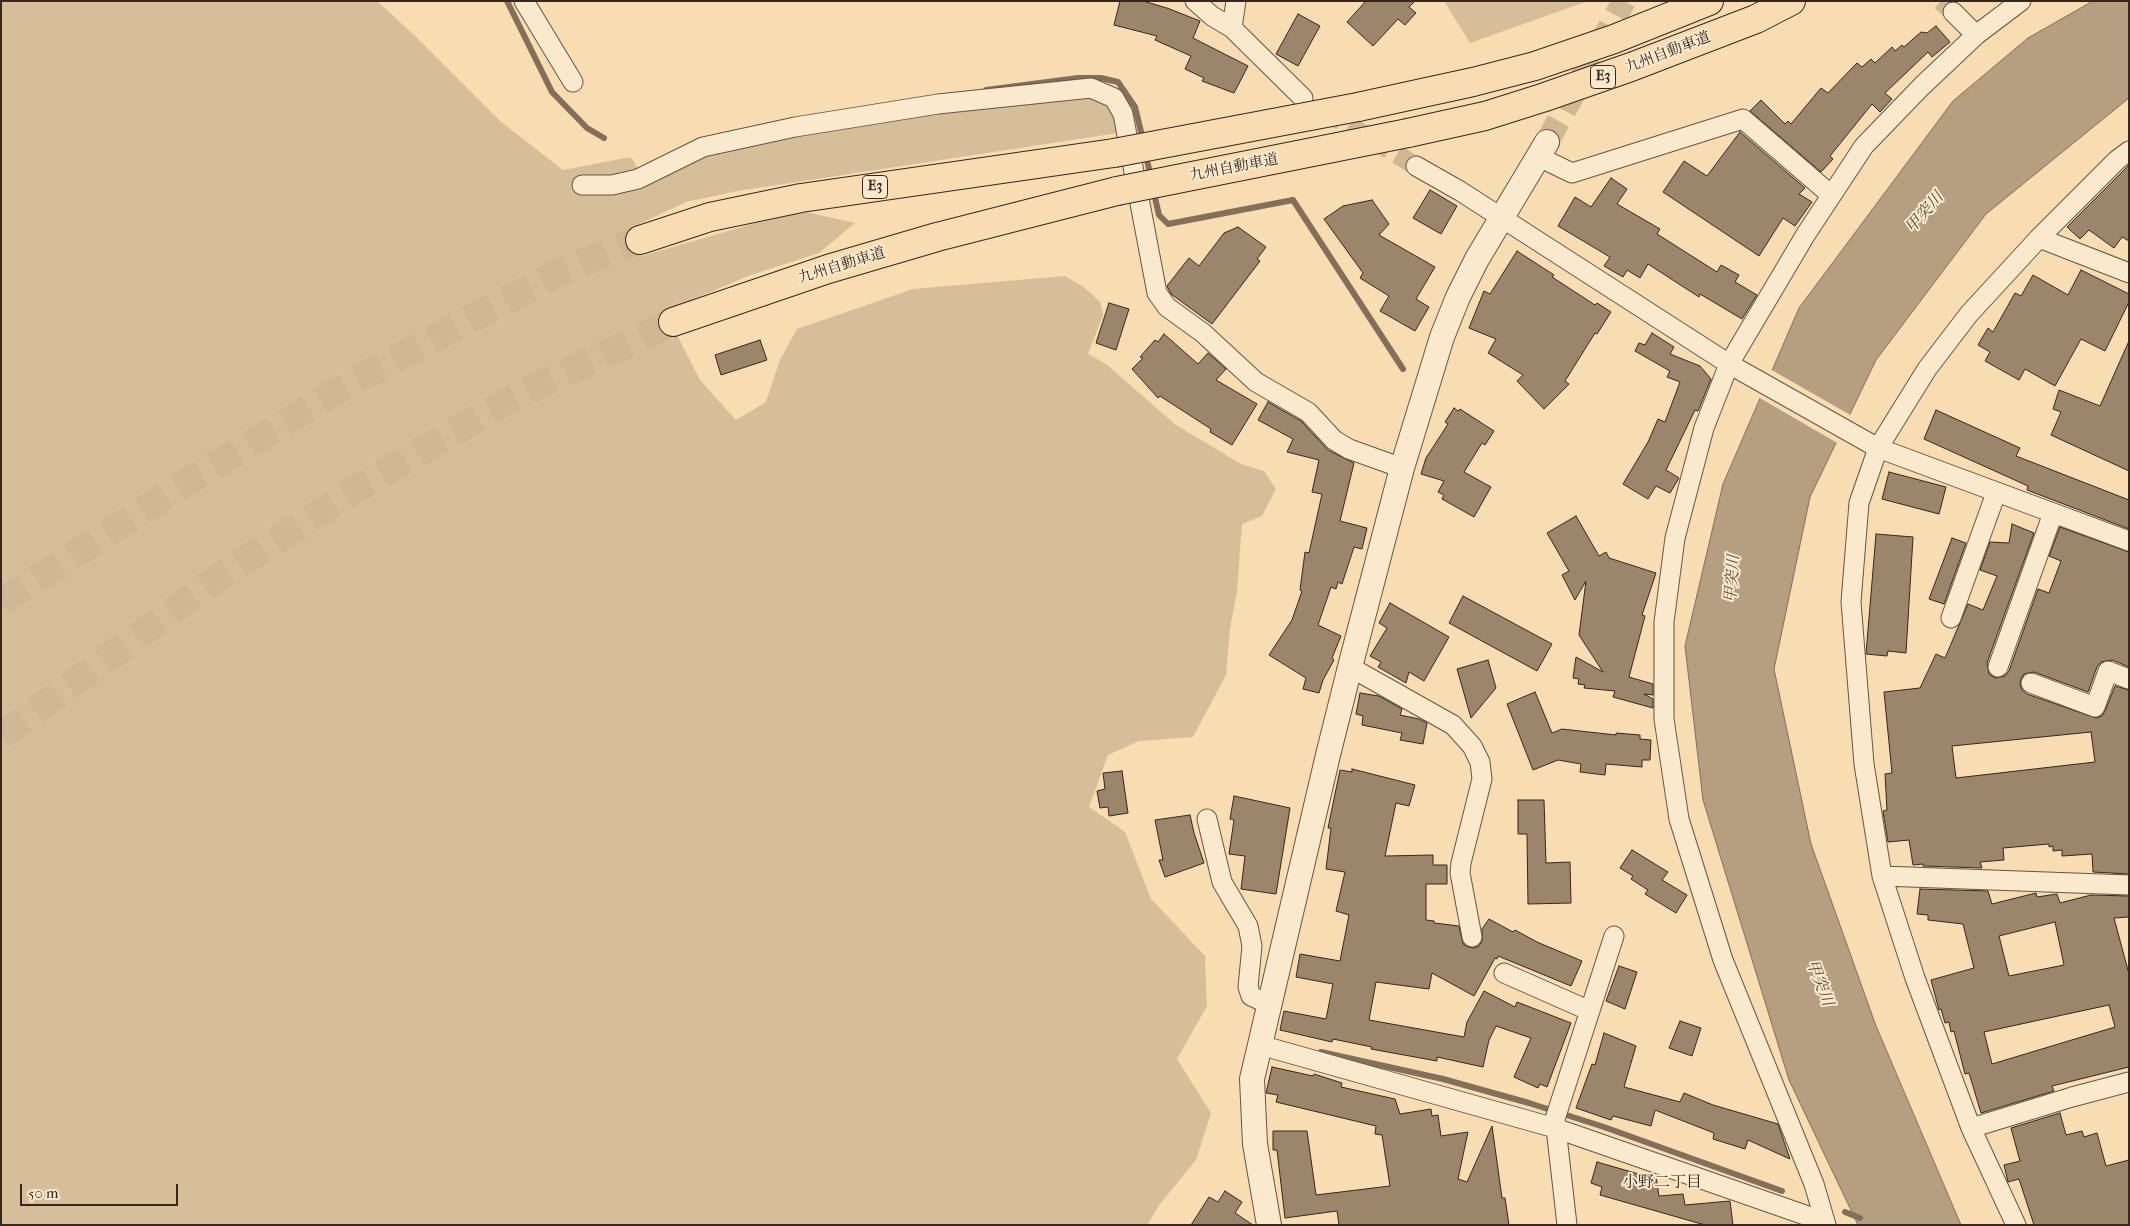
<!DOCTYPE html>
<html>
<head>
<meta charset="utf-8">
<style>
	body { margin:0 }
	#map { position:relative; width:2130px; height:1226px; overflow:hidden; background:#f7ddb1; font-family:"IM FELL French Canon",serif }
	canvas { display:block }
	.frame { position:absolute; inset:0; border:2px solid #372620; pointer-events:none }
	.scale { position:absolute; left:20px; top:1184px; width:158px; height:22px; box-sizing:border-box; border:2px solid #372620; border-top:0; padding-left:6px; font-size:15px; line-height:18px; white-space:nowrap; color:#372620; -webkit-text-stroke:4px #fae9cc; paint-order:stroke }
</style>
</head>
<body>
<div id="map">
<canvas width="2130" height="1226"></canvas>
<div class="frame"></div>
<div class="scale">50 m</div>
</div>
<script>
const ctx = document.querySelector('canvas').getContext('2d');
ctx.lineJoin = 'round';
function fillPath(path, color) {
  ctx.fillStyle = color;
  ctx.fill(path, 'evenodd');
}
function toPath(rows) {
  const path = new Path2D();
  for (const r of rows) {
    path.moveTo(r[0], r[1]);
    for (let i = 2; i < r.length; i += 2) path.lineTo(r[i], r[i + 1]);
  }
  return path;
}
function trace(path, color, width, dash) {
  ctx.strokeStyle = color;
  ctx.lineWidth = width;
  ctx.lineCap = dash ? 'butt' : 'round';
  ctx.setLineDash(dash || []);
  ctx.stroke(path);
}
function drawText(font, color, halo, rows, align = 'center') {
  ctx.font = font + ' "IM FELL French Canon","Noto Serif JP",serif';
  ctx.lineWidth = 4;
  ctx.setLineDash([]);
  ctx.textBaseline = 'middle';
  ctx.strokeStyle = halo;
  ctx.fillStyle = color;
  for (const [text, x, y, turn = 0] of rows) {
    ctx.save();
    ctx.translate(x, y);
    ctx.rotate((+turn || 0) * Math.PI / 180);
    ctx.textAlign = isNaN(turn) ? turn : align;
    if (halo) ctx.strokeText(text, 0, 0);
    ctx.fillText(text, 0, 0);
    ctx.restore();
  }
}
fillPath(toPath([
	[1,1,377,1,413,34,500,121,563,170,631,157,647,184,706,153,816,131,937,111,1094,96,1107,104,1113,113,1118,133,738,191,686,202,631,228,642,256,752,224,806,212,855,223,819,253,748,276,668,310,679,339,700,380,736,420,766,402,780,360,797,329,913,289,1065,276,1085,288,1100,302,1103,315,1088,354,1106,364,1176,425,1241,464,1264,471,1276,489,1262,516,1242,524,1237,591,1230,629,1226,675,1193,737,1139,741,1108,755,1089,807,1125,832,1151,899,1205,956,1207,1006,1177,1059,1211,1113,1196,1160,1160,1204,1147,1225,1,1225],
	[1444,1,1588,1,1470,43]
]), '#d6be98');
const water = toPath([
	[2093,1,2129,1,2129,98,1986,214,1876,360,1810,497,1774,669,1811,844,1876,1026,1961,1225,1858,1225,1789,1080,1703,800,1685,646,1723,484,1799,308,1953,101,2028,38,2093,1]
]);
fillPath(water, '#b69f80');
trace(water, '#836f5a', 1);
fillPath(toPath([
	[1770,369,1852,416,1839,444,1758,397]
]), '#f7ddb1');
trace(toPath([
	[507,1,552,92,587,128,604,138],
	[986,90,1078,78,1101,78,1118,82,1135,107,1143,140],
	[1145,152,1151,177],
	[1153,189,1159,215,1168,224,1293,200,1403,369],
	[1321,1052,1443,1079,1529,1103,1604,1127,1782,1191],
	[1845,1212,1860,1218]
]), '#836f5a', 6);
const building = toPath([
	[1120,1,1143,1,1167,8,1200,21,1193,38,1248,66,1234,93,1202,81,1204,78,1185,69,1191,56,1155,40,1157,36,1114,25,1120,1],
	[1366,1,1415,1,1409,7,1416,13,1405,25,1398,19,1373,46,1347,22,1366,1],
	[1298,14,1320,26,1298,66,1276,54,1298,14],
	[1936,26,1950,42,1932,57,1928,52,1885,93,1892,99,1880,112,1872,104,1830,156,1833,159,1821,172,1750,111,1761,100,1785,124,1788,121,1791,124,1821,88,1828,93,1857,63,1862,67,1871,59,1875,63,1892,47,1895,51,1902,45,1904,47,1921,32,1927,33,1936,26],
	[1740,132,1805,188,1799,194,1812,202,1795,226,1783,218,1759,256,1663,192,1684,161,1707,176,1740,132],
	[2129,165,2129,241,2122,237,2114,248,2089,230,2080,239,2067,227,2129,165],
	[1611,178,1627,189,1617,204,1660,229,1657,234,1717,272,1721,265,1739,275,1735,282,1757,295,1742,319,1700,294,1699,297,1648,264,1640,278,1627,270,1623,277,1604,266,1610,257,1558,226,1575,197,1591,207,1611,178],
	[1430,190,1457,206,1441,234,1413,218,1430,190],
	[1372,200,1389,224,1379,235,1435,267,1416,299,1429,307,1415,331,1380,311,1389,296,1360,278,1363,273,1324,219,1343,206,1372,200],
	[1238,227,1266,247,1257,259,1260,261,1212,324,1171,294,1167,286,1189,258,1199,266,1224,233,1238,227],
	[1517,251,1554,275,1552,277,1595,305,1597,303,1611,312,1597,334,1595,333,1565,381,1569,384,1544,409,1517,381,1523,375,1488,353,1496,339,1469,328,1484,291,1490,294,1517,251],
	[2081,270,2129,294,2129,302,2105,351,2081,339,2055,386,2025,369,2019,380,1985,361,1990,352,1978,345,1988,328,1993,332,2015,293,2021,296,2033,275,2068,295,2081,270],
	[1109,303,1129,309,1116,350,1096,343,1109,303],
	[1652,333,1674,347,1670,354,1700,366,1711,379,1698,411,1695,410,1666,470,1679,478,1670,493,1656,486,1648,499,1623,484,1648,442,1658,419,1665,422,1680,382,1667,377,1670,371,1635,351,1639,343,1645,345,1652,333],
	[1164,334,1198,364,1208,353,1226,369,1216,380,1257,404,1232,445,1210,432,1211,429,1160,396,1158,398,1132,369,1143,358,1140,357,1155,340,1158,342,1164,334],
	[760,340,767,360,721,375,715,355,760,340],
	[2129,341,2129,471,2051,435,2061,412,2053,409,2059,390,2100,406,2129,341],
	[1268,402,1301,421,1328,450,1354,463,1340,521,1367,528,1362,549,1354,547,1342,584,1338,582,1336,589,1331,587,1318,625,1341,636,1332,658,1334,660,1323,680,1319,693,1303,689,1306,678,1269,655,1292,620,1302,591,1300,590,1305,552,1309,553,1322,494,1312,492,1319,460,1287,452,1293,439,1258,420,1268,402],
	[1454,408,1458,411,1460,409,1494,431,1485,445,1482,443,1464,472,1491,487,1474,517,1442,499,1444,495,1438,492,1444,481,1421,474,1426,458,1448,424,1445,422,1454,408],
	[1936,410,2020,448,2016,456,2129,500,2129,529,2027,490,2028,486,1924,439,1936,410],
	[1889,472,1946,487,1939,514,1882,499,1889,472],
	[1576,516,1599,556,1606,552,1609,558,1656,573,1642,615,1645,616,1629,677,1653,684,1653,695,1644,694,1653,699,1653,708,1613,697,1615,691,1584,688,1585,685,1578,684,1579,679,1573,678,1576,657,1603,672,1579,635,1586,581,1575,600,1562,575,1569,571,1547,533,1576,516],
	[2012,524,2034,533,1987,663,1989,674,1995,678,2005,676,2009,671,2038,589,2049,593,2061,561,2049,556,2060,527,2129,552,2129,667,2112,660,2101,662,2097,667,2088,692,2034,672,2024,674,2021,679,2020,684,2022,690,2027,694,2096,718,2102,716,2105,711,2115,686,2129,690,2129,874,2093,872,2092,854,2062,856,2062,850,2053,851,2053,846,2049,847,2049,844,2003,848,2004,860,1980,862,1982,868,1923,866,1923,864,1913,865,1909,840,1888,842,1883,811,1887,810,1885,774,1892,773,1884,692,1920,688,1936,654,1945,658,1968,604,1983,610,1997,576,1980,570,1990,542,2009,543,2012,524],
	[2091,732,2095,762,1956,778,1952,746,2091,732],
	[1876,534,1913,537,1906,653,1888,651,1887,656,1866,654,1876,534],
	[1952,538,1966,543,1944,604,1929,599,1952,538],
	[1463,596,1552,644,1537,671,1449,623,1463,596],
	[1390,603,1449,637,1424,681,1409,672,1406,683,1378,667,1381,662,1370,656,1387,628,1379,623,1390,603],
	[1488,660,1496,688,1471,718,1457,669,1488,660],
	[1535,692,1552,733,1562,729,1616,735,1616,733,1640,735,1640,739,1651,740,1650,760,1642,760,1642,767,1606,764,1605,775,1580,772,1581,764,1558,760,1533,770,1507,704,1535,692],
	[1360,693,1379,696,1402,709,1400,715,1419,719,1427,723,1423,744,1400,740,1402,733,1362,725,1363,716,1356,714,1360,693],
	[1352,769,1415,785,1409,806,1396,803,1385,856,1433,855,1433,865,1447,865,1447,884,1426,884,1426,920,1434,921,1434,923,1459,926,1463,944,1468,947,1474,948,1479,946,1482,941,1482,929,1489,919,1513,932,1515,930,1537,942,1582,961,1571,986,1498,956,1497,959,1495,958,1474,996,1432,973,1429,989,1376,982,1369,1020,1464,1037,1467,1022,1484,991,1515,1007,1517,1002,1571,1023,1547,1087,1540,1084,1538,1088,1514,1077,1531,1038,1496,1026,1489,1040,1483,1067,1437,1057,1437,1061,1371,1049,1372,1047,1333,1039,1332,1042,1280,1030,1284,1011,1326,1019,1333,984,1296,977,1300,954,1340,961,1349,915,1336,911,1345,872,1326,869,1331,828,1328,828,1340,770,1352,772,1352,769],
	[1122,771,1128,813,1109,816,1108,807,1100,808,1097,791,1105,789,1103,773,1122,771],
	[1234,796,1290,808,1276,894,1241,889,1245,856,1229,854,1234,820,1230,819,1234,796],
	[1518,800,1544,800,1546,863,1570,862,1571,903,1528,904,1527,834,1518,834,1518,800],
	[1190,815,1194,833,1204,863,1165,877,1159,860,1163,860,1155,820,1190,815],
	[1632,850,1668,872,1662,880,1687,895,1676,913,1645,894,1648,890,1631,879,1633,876,1620,868,1632,850],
	[1920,889,1988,891,1992,904,2036,893,2037,897,2057,894,2060,903,2091,895,2129,896,2129,917,2114,918,2129,974,2129,1067,2052,1086,2054,1091,1981,1113,1969,1073,1965,1074,1954,1031,1951,1032,1949,1022,1945,1023,1941,1009,1939,1010,1931,980,1974,968,1963,924,1928,920,1928,915,1917,914,1920,889],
	[2055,922,2064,965,2009,976,1999,936,2055,922],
	[2109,1005,2115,1027,1992,1064,1984,1032,2109,1005],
	[1619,966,1637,972,1625,1009,1606,1001,1619,966],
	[1680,1021,1701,1028,1692,1056,1669,1048,1680,1021],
	[1604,1033,1636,1046,1624,1087,1680,1102,1684,1093,1713,1105,1778,1124,1790,1159,1748,1140,1745,1149,1713,1139,1714,1133,1655,1110,1651,1126,1613,1116,1611,1120,1576,1108,1592,1064,1595,1065,1604,1033],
	[1272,1067,1313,1076,1314,1074,1342,1083,1341,1087,1395,1099,1400,1114,1431,1109,1432,1116,1438,1115,1441,1136,1468,1132,1458,1179,1467,1182,1492,1126,1502,1198,1505,1198,1509,1225,1339,1225,1337,1211,1285,1218,1277,1150,1273,1150,1273,1131,1307,1131,1316,1195,1390,1186,1382,1135,1375,1134,1376,1126,1276,1102,1278,1095,1266,1093,1272,1067],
	[2060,1113,2066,1135,2082,1131,2084,1137,2097,1133,2106,1166,2129,1160,2129,1225,2034,1225,2019,1179,2008,1182,2004,1165,2020,1161,2011,1128,2060,1113],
	[1597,1162,1649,1177,1656,1176,1659,1196,1683,1194,1685,1205,1730,1201,1733,1225,1705,1225,1600,1195,1602,1187,1591,1183,1597,1162],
	[1225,1191,1242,1202,1235,1213,1253,1225,1191,1225,1209,1197,1218,1202,1225,1191]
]);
fillPath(building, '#9b856b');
trace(building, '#372620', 1);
trace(toPath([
	[1941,1,1953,12],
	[1325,111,1416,166]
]), '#d1b894', 19, [19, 9]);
trace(toPath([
	[1547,142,1624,1]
]), '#d1b894', 24, [24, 12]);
trace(toPath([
	[1,602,184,484,352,382,558,273,640,240],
	[1,736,226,572,368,482,514,397,673,322]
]), '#d1b894', 28, [28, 14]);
const minor = toPath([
	[524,1,573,82],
	[1195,1,1212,16,1232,28,1303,98],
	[1953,12,1976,35],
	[1232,28,1236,1],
	[1539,157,1572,173,1743,119,1831,195],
	[1416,166,1460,191,1729,364,1878,448,2129,541],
	[582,185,612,185,638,179,703,147,795,127,938,104,1091,88,1114,98,1123,114,1157,293,1167,307,1203,333,1256,382,1308,412,1334,440,1349,449,1402,468],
	[2039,238,2129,273],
	[1951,618,1996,493],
	[1350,667,1453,725,1472,746,1480,762,1482,779,1461,863,1460,873,1472,937],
	[1998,667,2053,513],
	[2031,683,2095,707,2108,671,2129,679],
	[1207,819,1222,882,1248,926,1252,946,1248,987,1251,996,1270,1005],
	[1882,876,2129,885],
	[1504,973,1590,1011],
	[1260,1045,1555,1128,1825,1222],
	[1971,1128,2072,1097,2129,1082],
	[1567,1225,1555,1119,1614,936],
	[1826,1225,1814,1184,1723,960,1679,819,1664,719,1664,622,1675,538,1704,428,1729,364,1806,234,1864,146,1922,86,1976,35,2021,1],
	[2016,1225,1971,1128,1915,978,1882,876,1864,764,1851,602,1859,503,1878,448,1927,369,1969,314,2039,238,2117,160,2129,151]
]);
const tertiary = toPath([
	[1269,1225,1255,1144,1252,1079,1328,755,1350,667,1402,468,1442,337,1458,297,1477,259,1547,142]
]);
const motorway = toPath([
	[1358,107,1473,82,1535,66,1614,39,1709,1],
	[1408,133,1485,116,1542,98,1631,67,1756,19,1791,1],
	[640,240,710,217,801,198,1114,153],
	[673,322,828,269,937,237,1117,191]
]);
trace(minor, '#675444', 21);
trace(tertiary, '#675444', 26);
trace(motorway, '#372620', 30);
trace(minor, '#fae9cc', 19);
trace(tertiary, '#fae9cc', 24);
trace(motorway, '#f7ddb1', 28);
const motorwayBridge = toPath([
	[1114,153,1358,107],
	[1117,191,1408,133]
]);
trace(motorwayBridge, '#372620', 30, []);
trace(motorwayBridge, '#f7ddb1', 28);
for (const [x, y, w] of [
	[1603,77,25],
	[875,187,25]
]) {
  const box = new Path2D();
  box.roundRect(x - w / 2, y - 11.5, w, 23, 4);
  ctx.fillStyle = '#fae9cc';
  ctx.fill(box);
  trace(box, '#372620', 1);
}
drawText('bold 14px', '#372620', null, [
	["E3",1603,77],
	["E3",875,187]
]);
drawText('15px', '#372620', '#fae9cc', [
	["九州自動車道",1668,53,-21],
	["九州自動車道",1234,168,-11],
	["九州自動車道",842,266,-17]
]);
drawText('italic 16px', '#5d4a3d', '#fae9cc', [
	["甲突川",1925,213,-49],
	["甲突川",1733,579,-86],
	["甲突川",1819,983,69]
]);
drawText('16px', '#372620', '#fae9cc', [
	["小野二丁目",1662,1183]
]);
</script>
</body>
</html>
